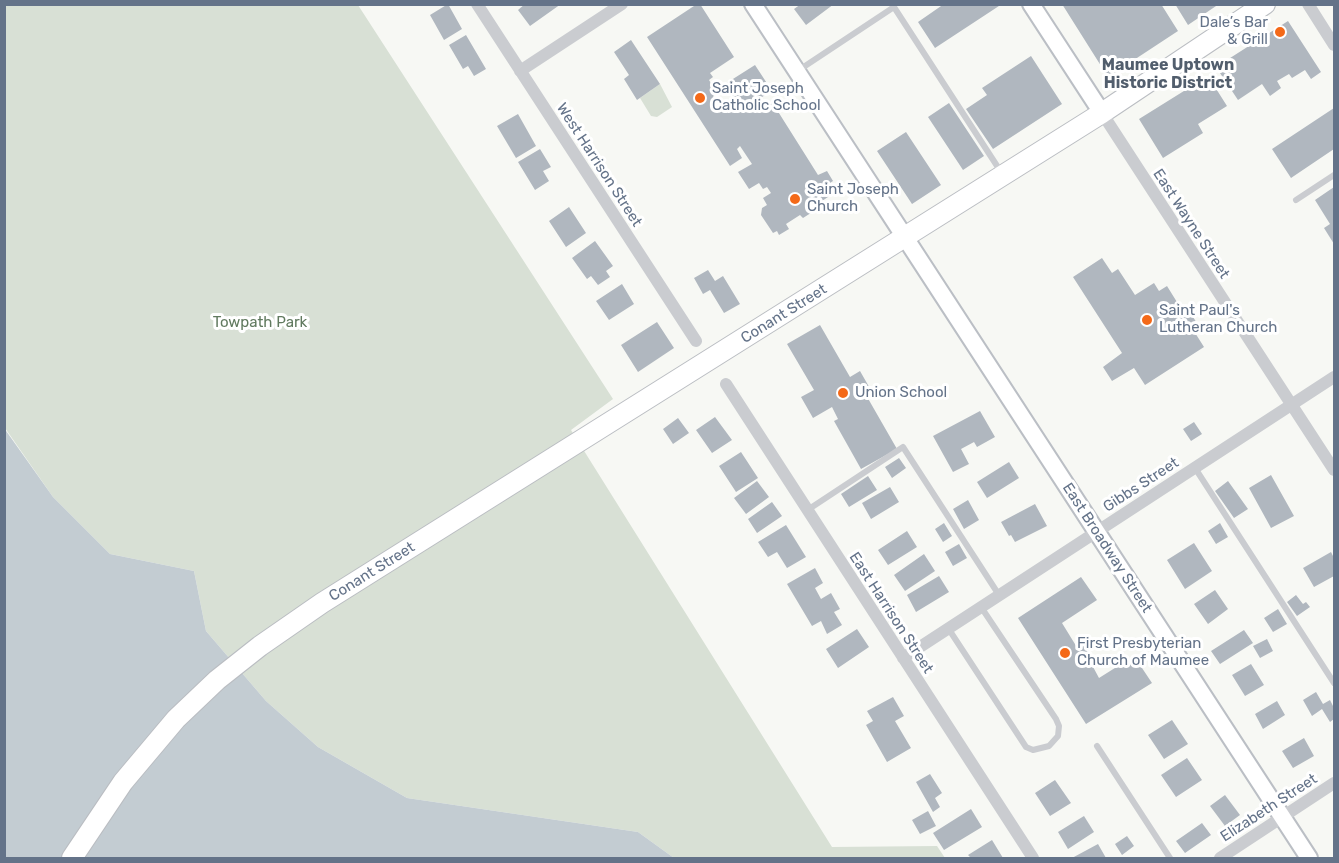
<!DOCTYPE html>
<html>
<head>
<meta charset="utf-8">
<style>
	body { margin:0 }
	#map { position:relative; width:1339px; height:863px; overflow:hidden; background:#f7f8f4; font-family:Rubik,sans-serif }
	canvas { display:block }
	.frame { position:absolute; inset:0; border:6px solid #647389; pointer-events:none }
</style>
</head>
<body>
<div id="map">
<canvas width="1339" height="863"></canvas>
<div class="frame"></div>
</div>
<script>
const ctx = document.querySelector('canvas').getContext('2d');
ctx.lineJoin = 'round';
function fillPath(path, color) {
  ctx.fillStyle = color;
  ctx.fill(path, 'evenodd');
}
function toPath(rows) {
  const path = new Path2D();
  for (const r of rows) {
    path.moveTo(r[0], r[1]);
    for (let i = 2; i < r.length; i += 2) path.lineTo(r[i], r[i + 1]);
  }
  return path;
}
function trace(path, color, width, dash) {
  ctx.strokeStyle = color;
  ctx.lineWidth = width;
  ctx.lineCap = dash ? 'butt' : 'round';
  ctx.setLineDash(dash || []);
  ctx.stroke(path);
}
function drawText(font, color, halo, rows, align = 'center') {
  ctx.font = font + ' Rubik,sans-serif';
  ctx.lineWidth = 6;
  ctx.setLineDash([]);
  ctx.textBaseline = 'middle';
  ctx.strokeStyle = halo;
  ctx.fillStyle = color;
  for (const [text, x, y, turn = 0] of rows) {
    ctx.save();
    ctx.translate(x, y);
    ctx.rotate((+turn || 0) * Math.PI / 180);
    ctx.textAlign = isNaN(turn) ? turn : align;
    if (halo) ctx.strokeText(text, 0, 0);
    ctx.fillText(text, 0, 0);
    ctx.restore();
  }
}
fillPath(toPath([
	[4,5,358,5,613,399,571,430,832,847,937,846,945,858,674,858,638,832,407,798,318,747,266,701,206,631,194,571,110,554,53,497,5,428],
	[660,84,672,107,657,117,651,116,640,98]
]), '#d8e0d5');
fillPath(toPath([
	[4,428,53,497,110,554,194,571,206,631,266,701,318,747,407,798,638,832,674,858,5,858]
]), '#c3ccd2');
fillPath(toPath([
	[448,4,462,29,444,40,430,15],
	[525,4,561,4,530,26,518,10],
	[697,4,700,4,734,57,710,73,713,77,709,80,717,93,713,96,723,111,736,102,725,84,755,65,772,91,757,100,762,108,772,102,818,175,827,171,833,181,825,186,831,195,822,201,825,204,803,218,800,215,786,224,789,229,779,235,777,231,773,233,761,215,762,208,767,205,763,198,771,193,767,187,763,189,759,183,749,189,738,172,752,164,740,146,737,149,742,158,730,166,647,37],
	[801,4,834,4,806,25,794,9],
	[944,4,1002,4,935,48,918,22],
	[1062,4,1161,4,1178,31,1108,77],
	[1175,4,1219,4,1188,25],
	[1288,21,1321,72,1311,79,1305,70,1292,78,1289,74,1277,81,1281,88,1270,96,1262,84,1238,100,1216,67],
	[466,35,486,69,474,76,468,66,463,69,449,45],
	[631,40,660,84,637,100,624,79,629,75,614,52],
	[1031,56,1062,104,993,149,966,109,987,95,982,88],
	[1208,76,1227,106,1198,124,1203,133,1163,158,1139,119],
	[949,103,984,156,963,170,928,117],
	[1334,108,1334,149,1291,178,1272,149],
	[518,114,536,146,516,158,497,126],
	[906,132,941,185,912,204,877,151],
	[540,149,551,167,543,171,549,181,535,190,518,162],
	[1334,187,1334,244,1324,228,1330,224,1315,200],
	[569,207,586,233,566,247,549,221],
	[595,241,613,266,606,271,610,277,598,285,591,276,587,279,572,258],
	[1102,258,1112,273,1118,269,1135,295,1154,283,1159,291,1167,286,1185,315,1190,312,1198,325,1192,328,1204,347,1145,385,1134,368,1112,381,1103,367,1122,353,1073,277],
	[708,270,715,281,723,276,740,304,724,313,710,290,703,294,694,278],
	[622,284,634,304,609,320,596,301],
	[657,322,674,348,638,372,621,345],
	[820,325,850,377,860,371,872,392,866,395,897,449,861,469,834,421,838,419,832,407,813,418,801,397,814,390,787,344],
	[980,411,995,437,977,447,974,442,961,449,969,464,953,472,933,436],
	[715,417,732,440,712,453,696,430],
	[678,418,689,433,673,444,663,429],
	[1194,422,1202,434,1191,441,1183,429],
	[741,452,758,478,736,492,719,466],
	[899,458,906,468,892,478,885,467],
	[1009,462,1019,478,987,498,977,482],
	[1271,475,1294,516,1271,528,1249,488],
	[868,476,877,490,849,507,841,494],
	[757,481,769,497,746,514,734,498],
	[1228,481,1248,509,1234,518,1215,491],
	[890,487,899,502,871,519,862,503],
	[968,500,979,520,964,529,953,509],
	[772,502,782,516,757,533,748,519],
	[1035,504,1047,526,1015,542,1011,535,1009,536,1001,522],
	[944,523,952,536,943,542,935,529],
	[1220,523,1228,537,1216,544,1208,531],
	[786,525,806,557,787,568,777,552,768,557,758,542],
	[907,531,917,547,888,565,878,550],
	[1194,543,1212,571,1185,589,1167,560],
	[959,544,967,558,953,566,945,552],
	[1331,552,1334,558,1334,576,1314,587,1303,568],
	[924,554,935,571,905,591,894,575],
	[815,568,823,583,815,588,821,599,831,593,840,609,834,612,842,625,827,634,821,621,812,626,787,584],
	[939,576,949,592,916,612,907,595],
	[1081,577,1097,600,1062,623,1078,649,1085,645,1096,663,1092,665,1099,678,1134,656,1152,683,1086,724,1018,618],
	[1215,590,1228,609,1208,624,1194,604],
	[1296,595,1303,604,1306,602,1310,607,1297,616,1287,602],
	[1278,609,1287,624,1273,632,1264,618],
	[857,629,869,647,838,668,826,649],
	[1244,630,1253,643,1220,664,1211,651],
	[1267,639,1273,651,1260,658,1253,646],
	[1251,664,1264,685,1245,696,1232,675],
	[1316,692,1323,704,1330,700,1334,708,1334,719,1330,722,1322,709,1312,716,1303,700],
	[893,697,904,716,895,721,911,748,887,762,866,725,873,721,867,711],
	[1277,701,1285,715,1263,729,1255,714],
	[1172,720,1188,744,1164,759,1148,735],
	[1304,738,1314,756,1293,768,1282,751],
	[1187,758,1202,780,1176,797,1161,775],
	[930,774,942,793,935,798,940,807,933,812,916,782],
	[1055,780,1071,803,1050,816,1035,793],
	[1225,795,1240,815,1225,826,1210,806],
	[971,809,982,827,944,850,933,833],
	[928,811,936,826,920,834,912,820],
	[1084,816,1094,832,1068,849,1058,832],
	[1202,823,1211,835,1185,853,1176,841],
	[1127,836,1134,846,1122,855,1115,844],
	[992,840,1003,858,971,858,968,855],
	[1098,844,1106,858,1072,858]
]), '#b0b7bf');
const secondary = toPath([
	[753,4,1309,858],
	[1031,4,1102,113]
]);
const primary = toPath([
	[72,858,123,782,176,719,217,680,260,646,322,603,1102,113,1265,4]
]);
trace(secondary, '#bbbfc5', 20);
trace(primary, '#babdc2', 22);
trace(toPath([
	[892,4,1001,172],
	[799,70,894,7],
	[1296,200,1334,175],
	[1195,468,1334,683],
	[806,511,903,447,999,595],
	[948,628,1026,747,1033,750,1049,746,1058,736,1059,726,1056,719,981,607],
	[1097,746,1170,858]
]), '#caccd0', 6);
trace(toPath([
	[477,4,696,341],
	[1308,4,1334,45],
	[520,71,622,4],
	[1102,113,1334,470],
	[726,384,1033,858],
	[903,658,1334,377],
	[1220,858,1334,783]
]), '#caccd0', 12);
trace(secondary, '#fff', 16);
trace(primary, '#fff', 20);
for (const [x, y, r, color] of [
	[1280,32,6,"#f46918"],
	[700,98,6,"#f46918"],
	[795,199,6,"#f46918"],
	[1147,320,6,"#f46918"],
	[843,393,6,"#f46918"],
	[1065,653,6,"#f46918"]
]) {
  const dot = new Path2D();
  dot.arc(x, y, r, 0, 2 * Math.PI);
  ctx.fillStyle = color;
  ctx.fill(dot);
  trace(dot, '#fff', 2);
}
drawText('15px', '#647389', '#fff', [
	["Dale’s Bar",1268,23,"right"],
	["& Grill",1268,40,"right"],
	["Saint Joseph",712,89],
	["Catholic School",712,106],
	["Saint Joseph",807,190],
	["Church",807,207],
	["Saint Paul's",1159,311],
	["Lutheran Church",1159,328],
	["Union School",855,393],
	["First Presbyterian",1077,644],
	["Church of Maumee",1077,661]
], 'left');
drawText('15px', '#647389', '#fff', [
	["West Harrison Street",599,165,57],
	["East Wayne Street",1191,224,57],
	["Conant Street",784,314,-32],
	["Gibbs Street",1141,485,-33],
	["East Broadway Street",1107,548,57],
	["Conant Street",372,572,-32],
	["East Harrison Street",891,613,57],
	["Elizabeth Street",1269,808,-33]
]);
drawText('15px', '#617a5f', '#fff', [
	["Towpath Park",260,323]
]);
drawText('bold 16px', '#525e6d', '#fff', [
	["Maumee Uptown",1168,65],
	["Historic District",1168,83]
]);
</script>
</body>
</html>
